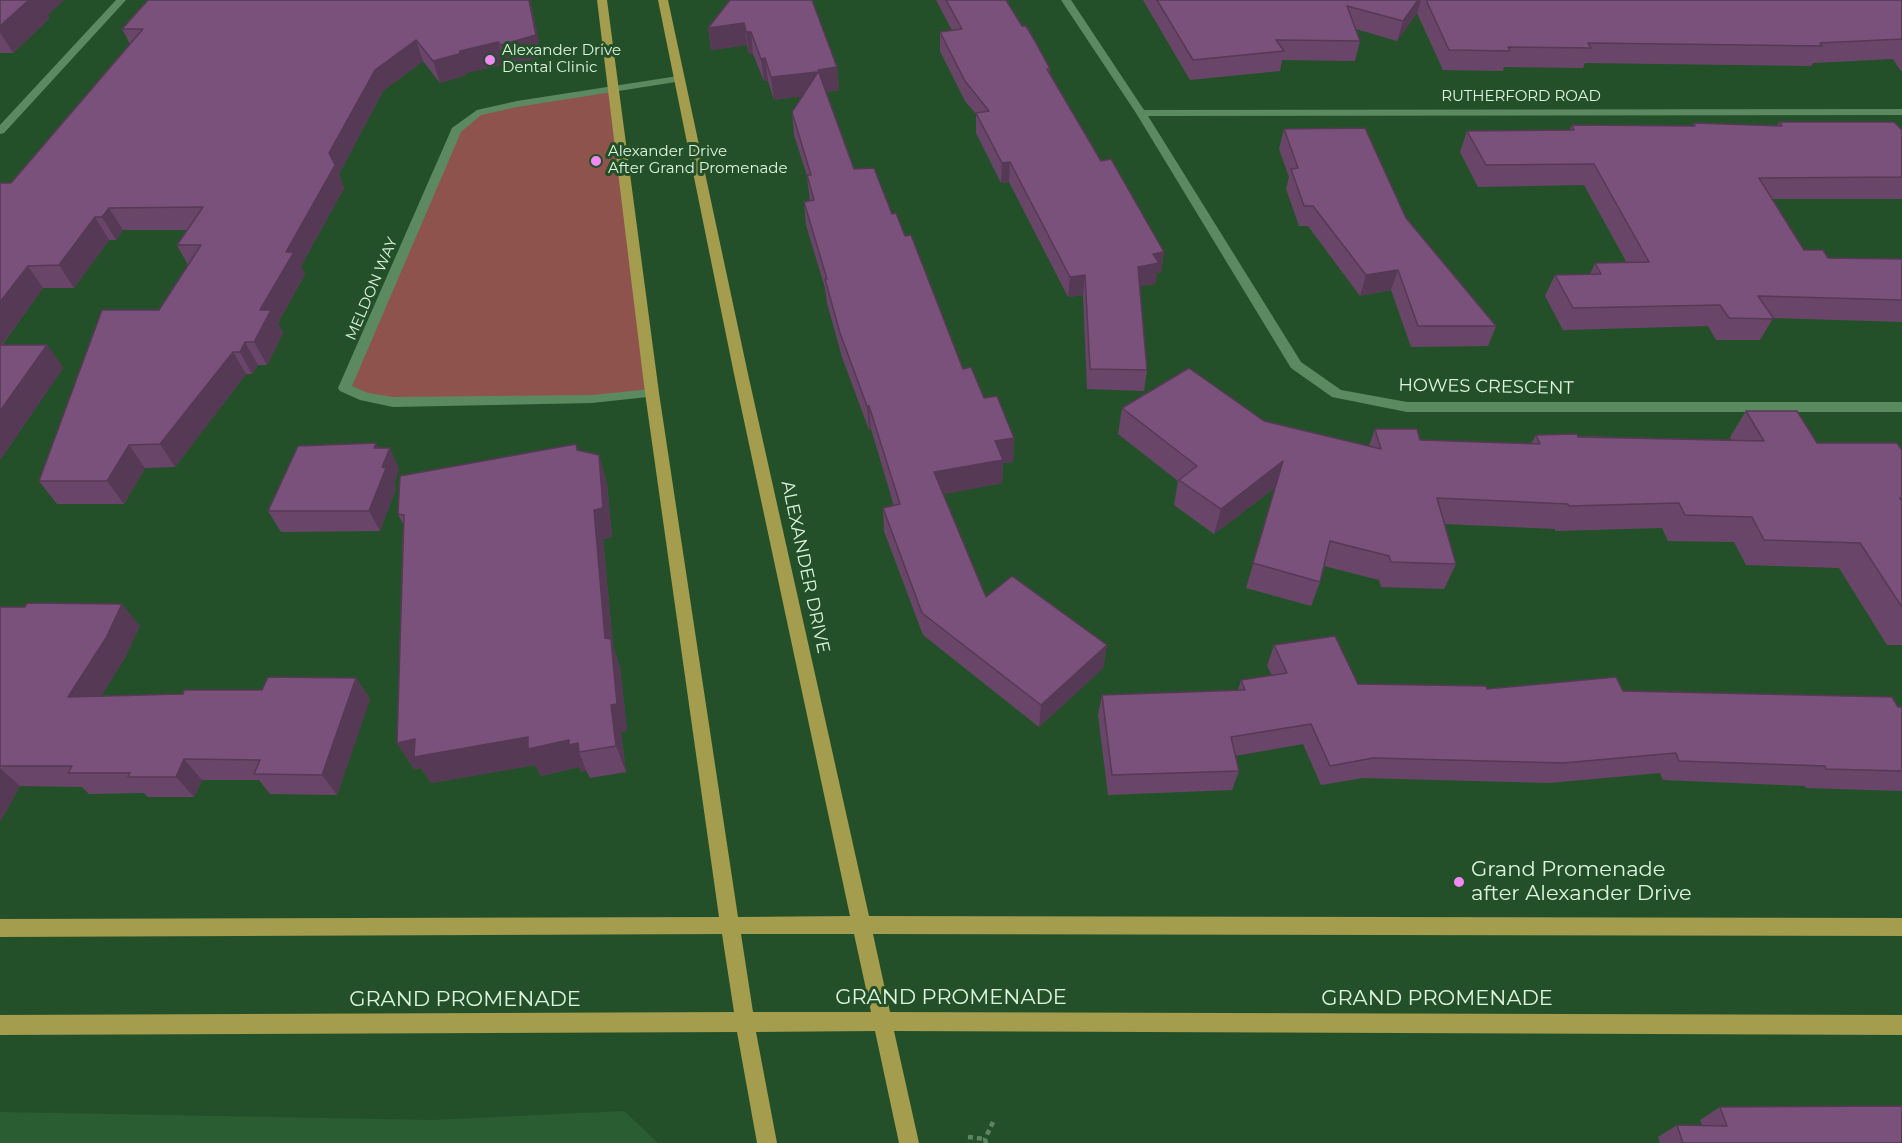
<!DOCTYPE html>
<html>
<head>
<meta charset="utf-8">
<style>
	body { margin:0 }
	canvas { display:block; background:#245029 }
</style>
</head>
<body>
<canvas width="1902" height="1143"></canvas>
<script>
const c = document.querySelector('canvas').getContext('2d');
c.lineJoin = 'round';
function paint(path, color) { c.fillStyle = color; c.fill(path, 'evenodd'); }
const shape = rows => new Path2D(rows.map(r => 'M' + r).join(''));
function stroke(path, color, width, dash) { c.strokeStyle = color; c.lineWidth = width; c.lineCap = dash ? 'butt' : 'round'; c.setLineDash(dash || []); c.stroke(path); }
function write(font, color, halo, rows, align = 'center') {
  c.font = font + ' Montserrat,sans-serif'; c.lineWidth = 6; c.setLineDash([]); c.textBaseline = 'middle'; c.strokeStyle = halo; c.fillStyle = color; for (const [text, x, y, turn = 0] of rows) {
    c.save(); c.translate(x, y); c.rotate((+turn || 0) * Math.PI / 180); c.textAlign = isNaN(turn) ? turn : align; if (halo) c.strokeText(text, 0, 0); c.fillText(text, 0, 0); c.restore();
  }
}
paint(shape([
	[624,1111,658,1143,0,1143,0,1112,432,1120]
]), '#2b5d32');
paint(shape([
	[613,90,652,393,393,402,345,388,456,130,477,113]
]), '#8f534d');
stroke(shape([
	[968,1137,985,1139],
	[986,1143,985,1139,993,1122]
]), '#5e8462', 4.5, [5, 4]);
paint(shape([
	[116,0,126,0,4,133,0,134,0,125,116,0],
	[1061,0,1071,0,1144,110,1902,109,1902,115,1148,116,1301,362,1341,390,1407,402,1902,402,1902,412,1407,412,1332,397,1291,368,1136,113,1061,0],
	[678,76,683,79,682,81,517,107,481,115,461,132,352,386,368,393,393,397,592,395,652,389,657,390,659,393,657,396,592,403,393,407,360,400,340,391,338,388,452,128,477,110,517,101,678,76]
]), '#5c8a60');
paint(shape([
	[597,0,607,0,659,393,738,917,850,916,734,374,658,0,668,0,748,374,869,916,1902,918,1902,936,873,934,890,1012,1902,1015,1902,1035,894,1031,919,1143,899,1143,875,1031,756,1032,777,1143,757,1143,737,1032,0,1035,0,1015,734,1012,722,934,0,937,0,919,719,917,645,393,597,0],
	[741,934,854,934,871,1012,753,1012,741,934]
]), '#a39d4d');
paint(shape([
	[0,0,48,15,49,19,13,53,0,53],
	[530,0,542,57,507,67,505,64,466,73,466,75,440,83,423,61,383,91,339,174,344,188,301,266,305,274,278,323,283,333,267,365,258,365,252,374,246,374,175,467,145,468,124,504,57,504,39,481,159,310,188,265,177,245,187,230,123,230,116,240,109,240,74,288,43,288,2,345,47,345,63,368,0,460,0,183,11,183,130,44,122,29],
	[730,0,837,67,839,90,826,92,854,169,892,214,905,236,963,369,1014,438,1013,462,1003,463,1002,483,943,494,986,597,1107,645,1103,668,1039,727,923,635,884,531,883,508,894,506,871,429,869,430,842,357,827,303,825,288,806,225,804,202,810,201,807,176,794,135,792,112,802,96,774,100,768,81,764,81,753,54,749,54,747,45,711,50,708,28],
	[936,0,1006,0,1022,26,1050,69,1050,74,1101,161,1164,252,1161,272,1157,273,1155,284,1140,286,1147,370,1144,391,1087,389,1083,295,1068,297,1009,182,1001,183,976,133,976,114,965,101,940,51,940,32,952,30],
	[1143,0,1902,0,1902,71,1900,70,1893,59,1813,63,1811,66,1585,63,1583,68,1504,67,1503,71,1443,70,1417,13,1397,41,1356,29,1360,41,1355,61,1282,60,1280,71,1190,80],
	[1779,122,1902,130,1902,199,1772,199,1804,250,1828,258,1902,259,1902,322,1773,318,1760,340,1716,340,1708,326,1563,330,1545,296,1555,275,1590,274,1595,263,1627,263,1584,185,1478,187,1460,152,1467,131,1570,130,1572,125,1693,126,1694,123,1777,126],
	[1284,129,1406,218,1496,326,1488,346,1411,347,1391,290,1360,296,1308,226,1299,226,1286,189,1289,177,1279,149],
	[1122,408,1264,421,1369,446,1375,429,1420,440,1531,444,1536,435,1731,440,1730,437,1746,411,1817,443,1902,450,1902,645,1887,645,1839,568,1746,565,1734,542,1668,541,1662,528,1555,531,1555,529,1445,524,1456,564,1444,589,1381,587,1379,580,1324,566,1320,582,1311,606,1246,588,1276,487,1214,534,1174,505,1178,481,1118,434],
	[576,444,578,450,599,455,607,484,612,537,603,539,613,646,620,667,627,731,621,732,626,772,590,778,586,770,581,772,579,767,541,776,535,765,431,783,421,768,414,769,397,743,403,524,398,514],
	[379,448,399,469,394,483,396,488,380,531,281,532,268,511],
	[0,607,140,626,124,659,101,696,183,694,262,690,356,678,370,699,337,795,270,794,259,780,202,780,194,797,148,797,144,793,89,794,82,787,20,786,1,820,0,820],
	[1274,645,1358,684,1487,689,1623,691,1902,707,1902,791,1806,788,1805,786,1663,780,1660,773,1549,783,1363,778,1321,785,1303,744,1235,756,1239,771,1232,790,1108,795,1098,715,1102,695,1238,690,1241,680,1272,675,1267,666],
	[1720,1107,1902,1143,1660,1143,1658,1137,1677,1125,1702,1125,1700,1120]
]), '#694669');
paint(shape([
	[29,0,64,0,48,15,49,19,13,53,0,32,0,26],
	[529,0,530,0,542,57,507,67,501,45],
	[1418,0,1421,0,1417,13,1397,41,1403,21],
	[744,23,747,45,711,50,708,28],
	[746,32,751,32,753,54,749,54],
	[416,40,423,61,383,91,339,174,344,188,301,266,305,274,278,323,283,333,267,365,254,342,260,310,329,153,375,70],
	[498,42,505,64,466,73,466,75,440,83,433,61,460,51],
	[765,58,768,81,764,81,761,59],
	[837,67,839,90,820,93,818,70],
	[818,72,820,94,774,100,771,77],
	[1010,162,1009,182,1001,183,1002,163],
	[109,208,123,230,116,240,102,217],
	[95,217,109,240,74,288,59,265],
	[1164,252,1161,272,1157,273,1155,284,1135,287,1138,267,1153,254],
	[28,266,43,288,0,347,0,302],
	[1398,270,1391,290,1360,296,1366,275],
	[1085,275,1083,295,1068,297,1070,277],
	[245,342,258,365,252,374,240,352],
	[47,345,63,368,0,460,0,411],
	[233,352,246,374,175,467,160,444],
	[867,406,869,406,871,429,869,430],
	[1014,438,1013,462,1003,463,1002,483,935,496,934,472,995,441],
	[376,443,385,461,390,448,399,469,394,483,396,488,380,531,369,511,382,467,374,448],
	[129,445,145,468,124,504,107,481],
	[599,455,607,484,612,537,603,539,613,646,620,667,627,731,621,732,626,772,616,746,611,705,594,510],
	[1283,461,1276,487,1214,534,1221,509],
	[122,604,140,626,124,659,88,718,68,697],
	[1107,645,1103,668,1039,727,1041,705],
	[356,678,370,699,337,795,322,775],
	[528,737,569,740,578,743,579,752,586,770,581,772,579,767,541,776,535,765,431,783,421,768,414,769,397,743,415,739],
	[184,759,202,780,194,797,176,777],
	[0,768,20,786,1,820,0,819]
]), '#553955');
const building = shape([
	[0,0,29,0,0,26,0,0],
	[148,0,529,0,536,35,501,45,498,42,460,51,459,54,433,61,416,40,375,70,329,153,335,165,286,252,294,252,260,310,271,310,254,342,245,342,240,352,233,352,160,444,129,445,107,481,39,481,102,310,159,310,201,245,177,245,203,207,109,208,102,217,95,217,59,265,28,266,0,302,0,183,11,183,143,29,122,29,148,0],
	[730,0,812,0,837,67,818,70,854,169,874,168,892,214,896,213,905,236,911,235,963,369,971,367,984,398,997,396,1014,438,995,441,1003,460,934,472,986,597,1012,576,1107,645,1041,705,922,613,883,508,900,504,869,406,867,406,840,333,825,279,827,279,804,202,814,200,807,175,811,175,792,112,818,72,771,77,765,58,761,59,751,32,746,32,744,23,708,28,730,0],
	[946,0,1006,0,1022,26,1026,26,1035,41,1050,69,1047,69,1101,161,1111,159,1164,252,1153,254,1159,263,1138,267,1147,370,1090,369,1085,275,1070,277,1010,162,1002,163,976,113,989,111,965,81,940,32,962,29,946,0],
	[1157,0,1418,0,1403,21,1347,6,1360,41,1276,40,1284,51,1193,60,1157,0],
	[1426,0,1902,0,1902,39,1820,43,1822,46,1588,43,1591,48,1508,47,1510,51,1449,50,1426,0],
	[1779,122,1894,122,1902,130,1902,177,1759,178,1804,250,1823,250,1828,258,1902,259,1902,300,1758,296,1774,319,1729,318,1720,305,1573,308,1555,275,1601,274,1595,263,1649,262,1594,164,1486,165,1467,131,1574,130,1572,125,1695,126,1694,123,1782,126,1779,122],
	[1365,128,1406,218,1496,326,1418,326,1398,270,1366,275,1313,206,1304,206,1291,169,1298,168,1284,129,1365,128],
	[0,345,47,345,0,411,0,345],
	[1189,368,1264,421,1381,449,1375,429,1417,429,1420,440,1540,444,1536,435,1577,434,1578,437,1764,441,1746,411,1797,411,1817,443,1897,443,1902,450,1902,498,1900,498,1902,501,1902,607,1860,543,1764,540,1752,517,1685,515,1679,503,1569,506,1568,504,1437,498,1456,564,1391,562,1389,556,1330,541,1320,582,1253,563,1283,461,1221,509,1179,480,1197,466,1122,408,1189,368],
	[376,443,374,448,390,448,382,467,386,468,369,511,268,511,298,446,376,443],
	[576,444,577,450,599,455,603,508,594,510,605,638,611,639,617,704,611,705,616,746,579,752,578,743,569,745,569,740,528,749,528,737,414,757,415,739,397,743,404,515,398,514,400,476,576,444],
	[27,603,122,604,106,638,68,697,183,694,184,690,262,690,268,677,356,678,322,775,254,774,260,760,184,759,176,777,128,777,130,773,68,773,72,766,0,766,0,607,25,607,27,603],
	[1335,636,1358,684,1486,686,1487,689,1616,677,1623,691,1892,697,1898,707,1902,707,1902,771,1826,769,1825,766,1679,761,1676,753,1563,763,1373,758,1330,766,1311,724,1231,737,1239,771,1112,775,1102,695,1245,690,1241,680,1287,673,1274,645,1335,636],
	[1902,1106,1902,1143,1683,1143,1677,1125,1727,1126,1720,1107,1902,1106]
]);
paint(building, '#7a517a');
stroke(building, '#553955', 1.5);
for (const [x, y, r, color] of [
	[490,60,6,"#f18af4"],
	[596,161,6,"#f18af4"],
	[1459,882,6,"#f18af4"]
]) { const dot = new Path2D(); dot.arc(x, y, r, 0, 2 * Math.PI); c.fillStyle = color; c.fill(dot); stroke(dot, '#245029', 2); }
write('15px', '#ddf5de', '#245029', [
	["Alexander Drive",502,51],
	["Dental Clinic",502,68],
	["Alexander Drive",608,152],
	["After Grand Promenade",608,169]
], 'left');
write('15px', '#ddf5de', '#245029', [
	["RUTHERFORD ROAD",1521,97],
	["MELDON WAY",372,289,-67]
]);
write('18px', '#ddf5de', '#245029', [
	["HOWES CRESCENT",1486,387,1],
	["ALEXANDER DRIVE",805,567,78]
]);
write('21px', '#ddf5de', '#245029', [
	["Grand Promenade",1471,870],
	["after Alexander Drive",1471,894]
], 'left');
write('21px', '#ddf5de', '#245029', [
	["GRAND PROMENADE",951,998],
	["GRAND PROMENADE",1437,999],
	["GRAND PROMENADE",465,1000]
]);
</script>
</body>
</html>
